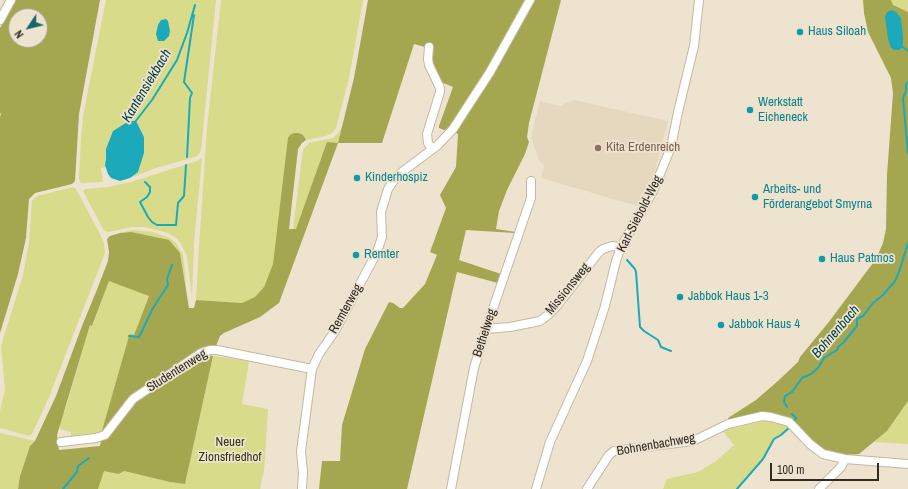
<!DOCTYPE html>
<html>
<head>
<meta charset="utf-8">
<style>
	body { margin:0 }
	#map { position:relative; width:908px; height:489px; overflow:hidden; background:#ede3cf; font-family:"Archivo Narrow",sans-serif }
	canvas { display:block }
	.north { position:absolute; left:8px; top:8px; width:40px; height:40px; box-sizing:border-box; background:#ede3cf; border:1px solid #a19a8b; border-radius:50%; rotate:235deg; font-size:11px; font-weight:700; line-height:16px; text-align:center; color:#302c25 }
	.north::after { content:''; display:block; margin:auto; width:14px; height:18px; background:#18646f; clip-path:polygon(50% 0,100% 100%,50% 72%,0 100%) }
	.scale { position:absolute; left:770px; top:463px; width:109px; height:18px; box-sizing:border-box; border:2px solid #302c25; border-top:0; padding-left:5px; font-size:12px; line-height:14px; white-space:nowrap; color:#302c25; -webkit-text-stroke:3px #ede3cf; paint-order:stroke }
</style>
</head>
<body>
<div id="map">
<canvas width="908" height="489"></canvas>
<div class="north">N</div>
<div class="scale">100 m</div>
</div>
<script>
const c = document.querySelector('canvas').getContext('2d');
c.lineJoin = 'round';
function paint(path, color) { c.fillStyle = color; c.fill(path, 'evenodd'); }
const shape = rows => new Path2D(rows.map(r => 'M' + r).join(''));
function stroke(path, color, width, dash) { c.strokeStyle = color; c.lineWidth = width; c.lineCap = dash ? 'butt' : 'round'; c.setLineDash(dash || []); c.stroke(path); }
function write(font, color, halo, rows, align = 'center') {
  c.font = font + ' "Archivo Narrow",sans-serif'; c.lineWidth = 3.5; c.setLineDash([]); c.textBaseline = 'middle'; c.strokeStyle = halo; c.fillStyle = color; for (const [text, x, y, turn = 0] of rows) {
    c.save(); c.translate(x, y); c.rotate((+turn || 0) * Math.PI / 180); c.textAlign = isNaN(turn) ? turn : align; if (halo) c.strokeText(text, 0, 0); c.fillText(text, 0, 0); c.restore();
  }
}
paint(shape([
	[574,100,668,121,653,178,637,206,541,178,544,166,539,160,531,137,540,101,560,106]
]), '#e6d8be');
paint(shape([
	[106,0,216,0,201,150,199,154,195,157,156,168,130,178,138,172,144,153,144,137,136,121,106,149,106,159,105,165,106,167,101,168,103,182,81,183,79,179,81,139,83,116],
	[221,0,363,0,349,78,336,128,332,133,326,136,306,140,303,135,299,133,273,264,264,287,255,297,242,303,196,300,199,247,207,128],
	[891,0,908,0,908,12,893,5],
	[342,127,338,143,296,229,293,229,303,150,309,143,333,138,339,132],
	[202,158,194,243,192,297,187,256,181,244,176,238,168,233,145,227,131,227,109,232,104,231,83,191,86,189,108,187,131,182,197,161],
	[73,187,76,189,99,232,104,243,105,253,49,397,32,434,29,436,0,428,0,411,5,390,1,346,23,275,29,242,32,201,37,196],
	[132,230,153,232,170,238,176,243,183,255,187,294,180,253,143,235,131,232,120,233],
	[109,280,149,296,134,335,130,334,129,336,101,434,70,438,71,432,60,429,60,410,65,411,90,325,93,325],
	[213,356,249,361,242,404,268,409,264,471,260,489,98,489,103,470,119,474,124,471,170,482,185,484],
	[908,401,908,444,874,442,887,431],
	[765,418,790,426,781,435,774,439,763,459,737,489,663,489,667,479,698,472,715,462,734,445,722,430],
	[0,433,35,441,30,446,20,476,18,489,0,489]
]), '#d8db89');
paint(shape([
	[16,0,100,0,79,114,75,181,72,184,35,193,29,199,26,238,18,274,0,333,0,117,1,114,0,113,0,28],
	[16,16,40,16,40,40,16,40],
	[368,0,561,0,529,123,527,137,529,142,525,154,507,190,499,211,496,229,516,232,515,233,466,230,459,260,501,274,498,283,457,272,407,489,319,489,322,461,340,461,342,425,365,349,389,302,393,303,400,308,403,308,425,284,437,255,430,252,446,208,440,195,456,167,458,134,448,129,444,130,439,128,439,126,453,87,441,82,434,68,431,57,432,49,414,44,382,143,338,143,279,303,260,317,224,333,220,336,216,346,211,345,202,348,131,396,125,401,105,432,101,434,129,336,130,334,134,335,149,296,109,281,92,326,90,325,57,435,59,450,100,446,101,441,106,438,136,401,205,355,213,356,185,484,170,482,124,471,119,474,104,471,98,489,18,489,20,476,30,446,35,441,56,396,82,326,96,292,108,261,109,252,107,239,110,236,120,233,131,232,169,240,180,253,189,308,194,308,196,300,242,303,255,297,264,287,273,264,288,138,290,135,294,133,299,133,303,135,306,140,302,143,298,149,289,229,296,229,327,142,338,143,354,78],
	[863,0,891,0,893,5,908,12,908,401,887,431,859,454,847,455,824,451,816,446,794,422,753,415,729,420,728,418,756,400,779,380,798,362,800,357,828,323,876,259,883,243,886,229,887,175,893,93,891,78,868,32,864,13]
]), '#a4a750');
paint(shape([
	[892,10,896,12,901,18,903,36,903,47,899,50,894,50,891,48,888,39,885,17,887,12],
	[166,19,168,21,170,31,169,36,164,41,158,41,156,34,158,25,161,20],
	[129,121,136,121,144,137,144,153,138,172,130,178,120,181,111,178,108,174,105,165,106,159,106,149,113,131]
]), '#1ca9b9');
stroke(shape([
	[903,47,908,51],
	[908,82,906,85,906,91,903,98,908,153],
	[135,122,152,100,177,60,187,33,195,5],
	[187,157,190,98,192,93,184,82,194,15],
	[145,182,150,187,150,192,147,197,140,202,148,217,152,222,157,225,176,225,178,203,184,196,186,165],
	[627,260,635,269,636,272,640,327,644,331,658,340,661,347,671,351],
	[129,336,139,337,153,308,168,285,167,279,172,265],
	[787,407,784,402,785,396,792,392,802,378,811,374,818,368,824,358,837,350,838,347,843,343,857,326,857,319,863,316,873,303,883,295,895,281,899,272,908,243],
	[792,414,796,418,794,422],
	[63,489,77,472,78,466,89,458],
	[737,489,763,459,774,439,781,435,790,427]
]), '#1ca9b9', 2);
const minor = shape([
	[0,20,11,0],
	[429,47,428,59,429,65,440,88,440,92,427,134,428,143,432,149],
	[486,329,510,327,540,321,548,315,556,307,599,252,603,249,612,246,621,247],
	[61,442,96,438,105,435,133,399,201,353,210,350,217,350,312,369],
	[302,489,303,472,301,451,312,369,319,354,335,331,377,252,382,237,381,212,388,189,394,180,402,172,438,145,453,129,490,72,530,0],
	[451,489,474,368,486,329,531,198,531,181],
	[536,489,550,442,587,361,605,306,616,261,621,247,653,191,671,147,678,112,694,46,699,0],
	[587,489,609,455,614,451,693,441,728,424,762,416,771,417,789,422,810,444,823,454,845,459,908,464],
	[819,489,841,467,845,459]
]);
stroke(minor, '#c2b8a5', 10);
stroke(minor, '#fff', 8);
for (const [x, y, r, color] of [
	[800,32,4,"#0f9aa8"],
	[750,110,4,"#0f9aa8"],
	[598,148,4,"#8d6e63"],
	[357,178,4,"#0f9aa8"],
	[755,197,4,"#0f9aa8"],
	[356,255,4,"#0f9aa8"],
	[822,259,4,"#0f9aa8"],
	[680,297,4,"#0f9aa8"],
	[721,325,4,"#0f9aa8"]
]) { const dot = new Path2D(); dot.arc(x, y, r, 0, 2 * Math.PI); c.fillStyle = color; c.fill(dot); stroke(dot, '#ede3cf', 1.5); }
write('13px', '#0d838f', '#ede3cf', [
	["Haus Siloah",808,32],
	["Werkstatt",758,103],
	["Eicheneck",758,118],
	["Kinderhospiz",365,178],
	["Arbeits- und",763,190],
	["Förderangebot Smyrna",763,205],
	["Remter",364,255],
	["Haus Patmos",830,259],
	["Jabbok Haus 1-3",688,297],
	["Jabbok Haus 4",729,325]
], 'left');
write('13px', '#785e54', '#ede3cf', [
	["Kita Erdenreich",606,148]
], 'left');
write('13px', '#302c25', '#ede3cf', [
	["Karl-Siebold-Weg",640,214,-63],
	["Missionsweg",568,289,-51],
	["Remterweg",346,309,-61],
	["Bethelweg",485,333,-72],
	["Studentenweg",177,371,-32],
	["Bohnenbachweg",656,445,-10]
]);
write('13px', '#363711', '#ede3cf', [
	["Neuer",230,443],
	["Zionsfriedhof",230,458]
]);
write('italic 14px', '#003d43', '#ede3cf', [
	["Kantensiekbach",147,86,-59],
	["Bohnenbach",836,332,-49]
]);
</script>
</body>
</html>
